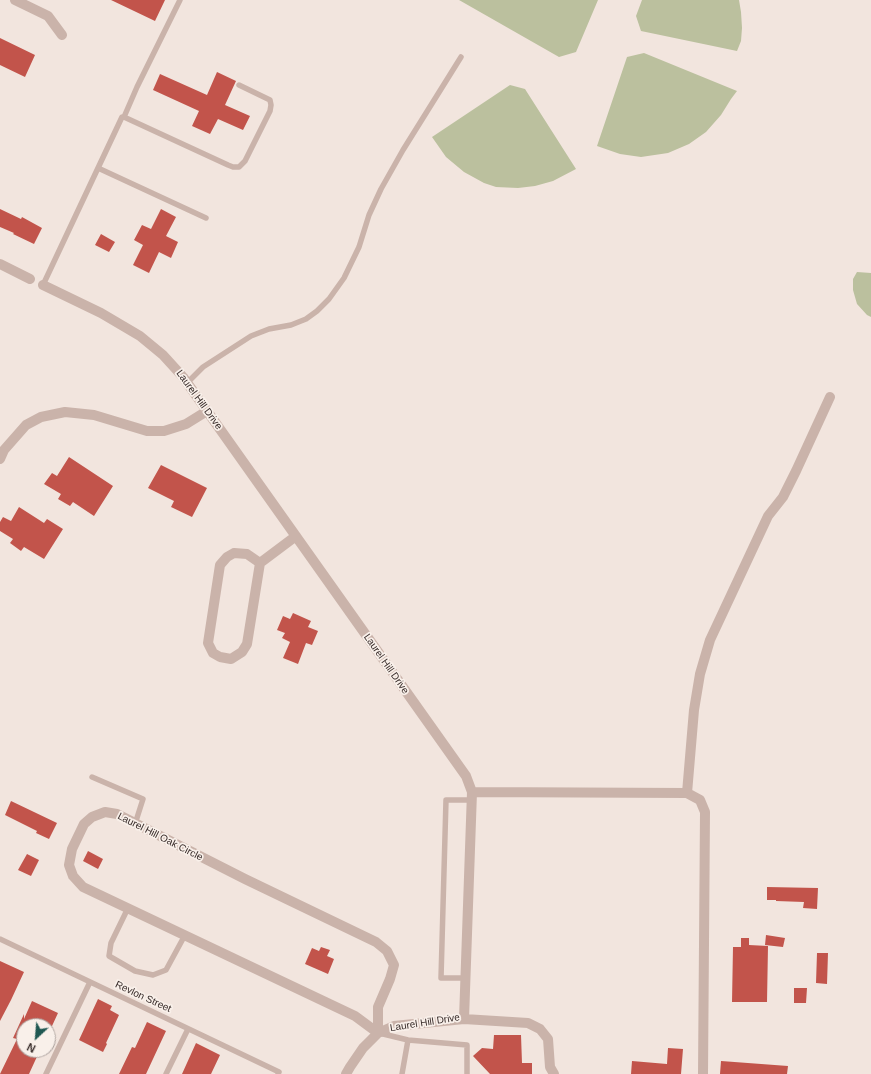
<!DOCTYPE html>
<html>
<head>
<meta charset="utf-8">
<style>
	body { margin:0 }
	#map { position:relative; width:871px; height:1074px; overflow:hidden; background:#f2e5de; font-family:Helvetica,sans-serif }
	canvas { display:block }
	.north { position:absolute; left:16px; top:1018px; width:40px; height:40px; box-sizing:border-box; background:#f9f0ea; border:1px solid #aba19d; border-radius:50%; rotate:206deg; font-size:11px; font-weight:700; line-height:16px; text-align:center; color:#372b29 }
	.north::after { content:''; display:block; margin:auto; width:14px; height:18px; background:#205852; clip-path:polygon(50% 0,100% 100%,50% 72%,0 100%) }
</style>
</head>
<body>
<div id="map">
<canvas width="871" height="1074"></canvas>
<div class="north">N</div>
</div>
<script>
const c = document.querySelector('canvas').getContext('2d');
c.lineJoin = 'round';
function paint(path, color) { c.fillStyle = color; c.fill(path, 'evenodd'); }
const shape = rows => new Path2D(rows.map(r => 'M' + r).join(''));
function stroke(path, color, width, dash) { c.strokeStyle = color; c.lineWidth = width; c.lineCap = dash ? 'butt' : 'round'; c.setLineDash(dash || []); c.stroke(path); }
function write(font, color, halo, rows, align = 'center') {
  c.font = font + ' Helvetica,sans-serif'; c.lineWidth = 3.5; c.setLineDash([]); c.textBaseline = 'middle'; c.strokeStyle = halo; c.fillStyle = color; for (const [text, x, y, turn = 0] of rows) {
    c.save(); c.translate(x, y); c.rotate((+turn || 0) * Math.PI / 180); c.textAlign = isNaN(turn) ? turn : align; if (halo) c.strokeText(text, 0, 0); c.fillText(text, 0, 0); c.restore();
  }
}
paint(shape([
	[459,0,598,0,576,52,559,57],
	[642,0,739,0,741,12,742,28,741,41,737,51,641,31,636,16],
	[644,53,737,91,731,99,721,115,706,132,689,144,668,153,641,157,620,154,597,146,627,57],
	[510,85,525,89,576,169,553,181,535,186,518,188,496,187,484,183,464,172,446,157,432,137],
	[857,272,871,273,871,317,867,315,857,304,853,290,853,279]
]), '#bbc09e');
paint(shape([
	[111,0,165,0,155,21],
	[0,38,35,55,25,77,0,65],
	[217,72,236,81,225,105,250,116,243,130,218,119,210,134,192,126,199,111,153,90,160,74,207,95],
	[0,209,21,219,22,217,42,228,34,244,13,234,14,233,0,227],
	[161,209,176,217,166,236,178,242,171,258,159,252,149,273,133,265,143,245,134,240,142,225,151,229],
	[101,234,115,242,109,252,95,245],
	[69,457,113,486,94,516,73,502,70,506,58,499,61,494,44,484,52,473,57,476],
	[161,465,207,488,192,517,171,507,174,501,148,488],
	[19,507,44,523,47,519,63,529,44,559,24,547,21,551,10,543,13,539,0,531,0,522,3,517,11,521],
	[293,613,311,621,308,627,318,631,312,645,306,643,298,664,283,658,290,642,282,638,285,633,277,630,283,616,290,619],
	[11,801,57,823,49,839,36,833,37,831,5,815],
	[88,851,103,859,98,869,83,861],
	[27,854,39,860,31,876,18,870],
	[767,887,818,888,817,909,803,908,804,902,776,901,776,900,767,900],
	[766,935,785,938,783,947,765,945],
	[741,938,749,938,749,945,768,946,767,1002,732,1002,733,947,741,947],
	[321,947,330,950,327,956,334,959,328,974,305,964,312,948,319,951],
	[817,953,828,953,827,984,816,983],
	[0,961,24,972,11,1000,0,1021],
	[794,988,807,988,806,1003,794,1003],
	[98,999,112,1006,110,1010,119,1015,106,1043,107,1044,103,1052,79,1040],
	[32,1001,58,1013,52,1026,24,1026,24,1050,40,1050,29,1074,0,1074,17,1039,13,1038,24,1014,24,1019],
	[147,1022,166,1031,146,1074,119,1074,132,1047,135,1048],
	[494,1035,521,1035,522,1063,532,1063,532,1074,490,1074,473,1056,482,1048,493,1049],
	[196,1043,220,1055,211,1074,182,1074],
	[668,1048,683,1049,681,1074,631,1074,632,1061,667,1064],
	[721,1061,788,1066,787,1074,720,1074]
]), '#c2544b');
stroke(shape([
	[124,117,137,87,180,0],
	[98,168,122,117,124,117,228,165,233,167,239,167,245,161,270,111,271,105,270,100,239,85],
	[43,285,98,168,206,218],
	[187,383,203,367,251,336,269,329,291,325,306,319,317,311,329,299,344,278,359,247,369,215,381,189,403,150,461,57],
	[92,777,143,799,135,824],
	[128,908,111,943,109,956,135,971,153,975,166,970,185,935],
	[0,939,279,1072,278,1074],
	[465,978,441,978,446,800,472,800],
	[379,1033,408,1040,467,1045,467,1074],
	[46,1074,90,982],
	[166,1074,188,1029],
	[402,1074,408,1040]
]), '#cab3aa', 5.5);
stroke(shape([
	[15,0,48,16,62,35],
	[0,264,30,279],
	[43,285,101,313,140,336,163,355,183,377,466,776,472,792,464,1019],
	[0,459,4,450,26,425,41,417,65,412,94,415,147,431,164,431,186,424,207,411],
	[234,553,247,554,260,563,247,644,242,652,231,659,220,657,213,653,208,643,220,565,227,557,234,553],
	[260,563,296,536],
	[472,792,687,793,700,800,705,812,703,1074],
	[687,793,694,710,700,674,710,640,768,516,783,497,796,471,830,397],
	[105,812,117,814,245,879,376,942,387,951,394,965,390,979,378,1007,378,1033,355,1016,83,887,73,876,69,865,72,849,84,824,92,817,105,812],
	[346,1074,350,1067,363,1048,378,1033,394,1026,464,1019,528,1023,540,1029,548,1039,550,1067,554,1074]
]), '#cab3aa', 10);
write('10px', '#372b29', '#f9f0ea', [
	["Laurel Hill Drive",199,400,54],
	["Laurel Hill Drive",386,664,55],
	["Laurel Hill Oak Circle",160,837,27],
	["Revlon Street",143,997,25],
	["Laurel Hill Drive",425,1023,-9]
]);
</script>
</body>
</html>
